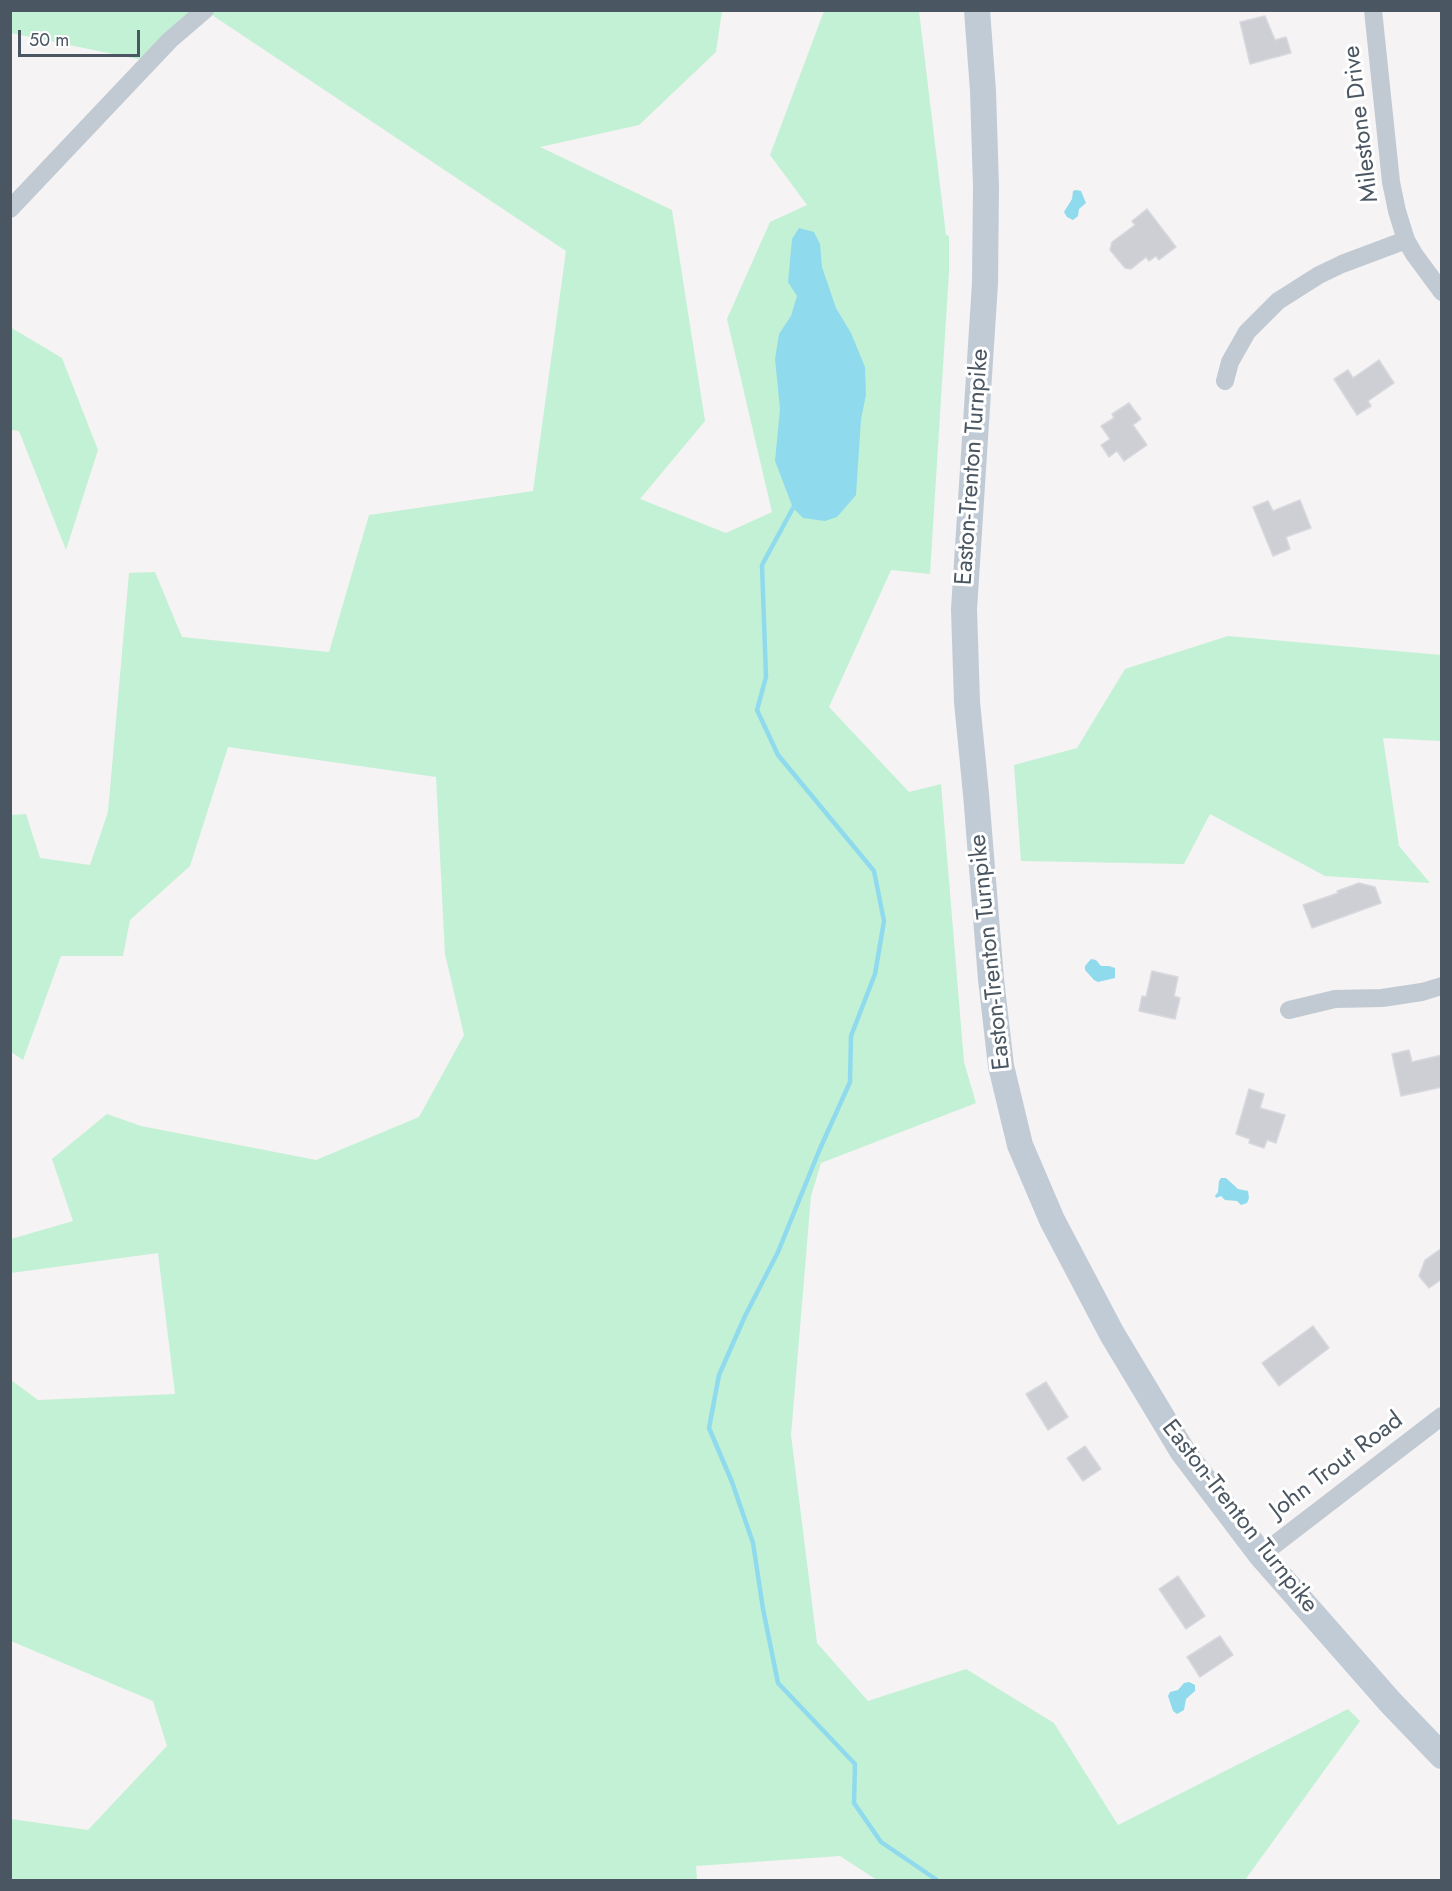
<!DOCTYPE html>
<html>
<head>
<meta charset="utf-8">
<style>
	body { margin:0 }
	#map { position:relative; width:1452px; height:1891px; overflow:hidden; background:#f5f3f3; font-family:Jost,sans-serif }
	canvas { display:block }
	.frame { position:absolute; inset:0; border:12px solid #4a5661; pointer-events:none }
	.scale { position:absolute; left:18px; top:30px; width:122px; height:27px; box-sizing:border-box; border:3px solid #4a5661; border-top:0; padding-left:8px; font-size:18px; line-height:21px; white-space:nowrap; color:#4a5661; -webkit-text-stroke:4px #fff; paint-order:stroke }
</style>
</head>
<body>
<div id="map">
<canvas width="1452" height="1891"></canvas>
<div class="frame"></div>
<div class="scale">50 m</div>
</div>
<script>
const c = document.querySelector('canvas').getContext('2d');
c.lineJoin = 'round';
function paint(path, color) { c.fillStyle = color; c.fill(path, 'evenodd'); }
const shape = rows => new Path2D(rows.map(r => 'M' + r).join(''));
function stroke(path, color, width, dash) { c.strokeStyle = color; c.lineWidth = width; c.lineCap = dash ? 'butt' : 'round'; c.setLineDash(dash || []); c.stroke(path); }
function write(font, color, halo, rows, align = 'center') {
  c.font = font + ' Jost,sans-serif'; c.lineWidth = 6; c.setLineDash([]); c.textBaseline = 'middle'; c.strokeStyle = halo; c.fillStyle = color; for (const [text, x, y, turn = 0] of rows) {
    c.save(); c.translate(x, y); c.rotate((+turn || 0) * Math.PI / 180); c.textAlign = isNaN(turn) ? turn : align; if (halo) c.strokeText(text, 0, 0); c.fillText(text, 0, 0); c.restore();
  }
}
paint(shape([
	[11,11,199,11,152,62,11,33],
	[206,11,722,11,716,52,639,125,540,147,672,210,705,421,640,499,726,533,772,512,727,319,770,222,807,205,770,155,824,11,919,11,946,235,949,236,949,272,930,574,891,570,829,707,909,792,941,784,964,1062,976,1103,821,1163,811,1196,791,1435,817,1643,868,1701,966,1669,1054,1723,1118,1825,1348,1709,1360,1721,1245,1880,877,1880,840,1856,696,1866,697,1880,11,1880,11,1819,88,1830,167,1746,153,1701,11,1641,11,1380,38,1400,175,1394,158,1253,11,1273,11,1239,73,1221,52,1159,107,1114,141,1126,316,1160,419,1117,464,1035,445,954,436,777,228,747,190,866,130,920,123,956,61,956,23,1060,11,1052,10,815,26,814,40,858,90,865,108,812,129,573,155,572,182,637,329,652,369,515,533,491,566,251],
	[10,327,62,358,98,450,66,550,19,431,11,430],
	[1228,636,1441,655,1441,741,1383,738,1399,846,1430,883,1325,876,1210,814,1184,864,1021,861,1014,765,1077,748,1125,669]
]), '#c3f1d5');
paint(shape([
	[1076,190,1081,191,1086,203,1079,209,1078,216,1073,220,1067,217,1064,212,1072,199,1073,191],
	[799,228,814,232,820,244,822,267,836,308,851,333,865,367,866,395,861,419,856,495,837,517,825,521,803,518,793,508,775,461,780,409,775,359,779,334,791,316,797,296,788,282,792,239],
	[1091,959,1096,960,1101,966,1109,966,1115,968,1115,978,1098,982,1094,980,1085,970,1085,966],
	[1221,1178,1226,1178,1238,1189,1248,1191,1249,1198,1247,1203,1241,1205,1237,1201,1225,1200,1221,1196,1216,1198,1215,1196,1218,1192,1219,1181],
	[1189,1682,1195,1685,1195,1691,1186,1699,1184,1710,1177,1714,1173,1711,1168,1696,1170,1692,1178,1690,1184,1683]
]), '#90daee');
stroke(shape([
	[793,508,762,565,766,677,757,710,778,755,874,871,884,921,875,974,851,1036,850,1082,819,1151,778,1252,745,1316,719,1375,709,1428,732,1482,753,1543,763,1609,778,1683,855,1764,854,1803,881,1842,937,1880]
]), '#90daee', 4.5);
const building = shape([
	[1265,16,1275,40,1286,37,1291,53,1250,64,1240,22,1265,16],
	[1147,209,1176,247,1159,260,1156,256,1149,261,1146,257,1131,269,1125,268,1110,250,1112,242,1135,225,1132,221,1147,209],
	[1379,360,1394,383,1368,401,1371,406,1357,415,1334,379,1348,370,1353,378,1379,360],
	[1129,403,1141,419,1133,425,1147,445,1124,461,1117,451,1109,457,1101,445,1110,439,1101,426,1114,418,1112,414,1129,403],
	[1300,500,1311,528,1286,537,1290,549,1273,556,1253,507,1268,501,1273,511,1300,500],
	[1359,883,1375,887,1381,903,1312,928,1303,905,1338,893,1337,891,1359,883],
	[1152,971,1178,977,1174,996,1180,998,1175,1019,1139,1011,1142,996,1146,997,1152,971],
	[1409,1050,1412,1062,1442,1055,1442,1087,1401,1096,1392,1054,1409,1050],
	[1249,1089,1264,1094,1260,1108,1285,1115,1276,1143,1267,1140,1264,1148,1249,1143,1250,1139,1236,1134,1249,1089],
	[1442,1248,1442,1279,1429,1288,1419,1276,1425,1260,1442,1248],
	[1313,1326,1329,1348,1279,1386,1262,1363,1313,1326],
	[1046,1382,1068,1417,1048,1430,1026,1394,1046,1382],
	[1085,1446,1101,1469,1083,1481,1067,1458,1085,1446],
	[1178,1576,1205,1616,1186,1629,1159,1589,1178,1576],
	[1220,1636,1233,1655,1200,1677,1187,1657,1220,1636]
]);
paint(building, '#cdcfd5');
stroke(building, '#d7d9de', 1.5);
stroke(shape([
	[1373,10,1391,182,1397,211,1406,240,1414,254,1442,292],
	[10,209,170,40,205,10],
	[1225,381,1230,362,1247,332,1278,301,1319,275,1342,264,1406,240],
	[1289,1010,1335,999,1382,998,1422,992,1442,986],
	[1261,1555,1442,1416]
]), '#c1cad2', 18);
stroke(shape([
	[977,10,983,91,986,187,985,283,964,609,967,702,976,794,991,979,1001,1066,1020,1145,1052,1220,1112,1334,1183,1452,1261,1555,1391,1703,1442,1756]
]), '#c1cbd6', 26);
write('24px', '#4a5661', '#fff', [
	["Milestone Drive",1362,124,-97],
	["Easton-Trenton Turnpike",973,467,-86],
	["Easton-Trenton Turnpike",991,952,-96],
	["John Trout Road",1337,1466,-37],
	["Easton-Trenton Turnpike",1239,1517,52]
]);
</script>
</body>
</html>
